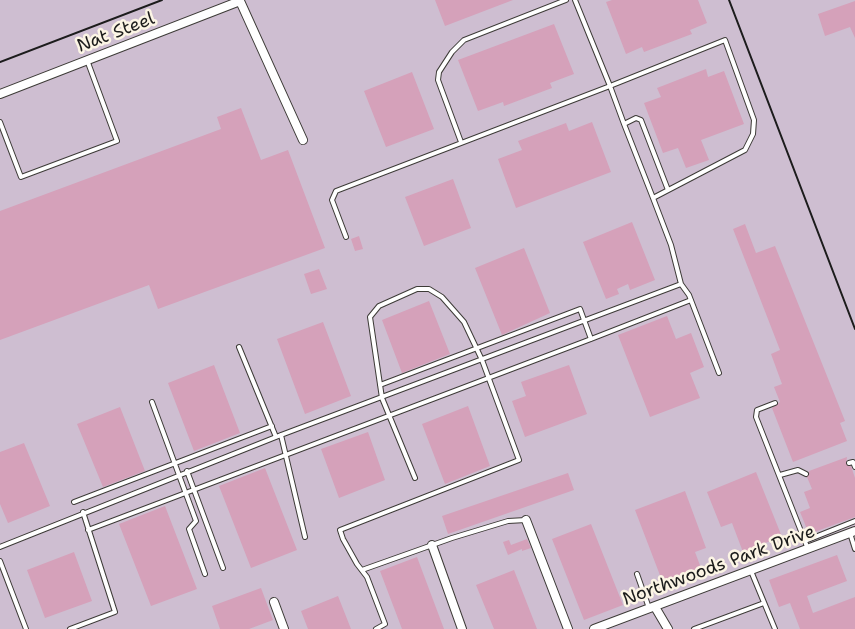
<!DOCTYPE html>
<html>
<head>
<meta charset="utf-8">
<style>
	body { margin:0 }
	canvas { display:block; background:#f7e9d1 }
</style>
</head>
<body>
<canvas width="855" height="629"></canvas>
<script>
const c = document.querySelector('canvas').getContext('2d');
c.lineJoin = 'round';
function paint(path, color) { c.fillStyle = color; c.fill(path, 'evenodd'); }
const shape = rows => new Path2D(rows.map(r => 'M' + r).join(''));
function stroke(path, color, width, dash) { c.strokeStyle = color; c.lineWidth = width; c.lineCap = dash ? 'butt' : 'round'; c.setLineDash(dash || []); c.stroke(path); }
function write(font, color, halo, rows, align = 'center') {
  c.font = font + ' "Shantell Sans",sans-serif'; c.lineWidth = 5; c.setLineDash([]); c.textBaseline = 'middle'; c.strokeStyle = halo; c.fillStyle = color; for (const [text, x, y, turn = 0] of rows) {
    c.save(); c.translate(x, y); c.rotate((+turn || 0) * Math.PI / 180); c.textAlign = isNaN(turn) ? turn : align; if (halo) c.strokeText(text, 0, 0); c.fillText(text, 0, 0); c.restore();
  }
}
paint(shape([
	[0,0,855,0,855,629,0,629]
]), '#cebed1');
paint(shape([
	[435,0,513,0,445,26],
	[612,0,698,0,707,23,690,30,692,34,644,52,642,47,626,54,606,2],
	[855,1,855,38,850,27,825,36,818,14],
	[554,24,574,74,550,83,552,88,504,106,503,102,478,111,458,60],
	[706,69,708,77,724,71,744,124,701,140,709,160,686,168,678,148,663,153,644,103,661,97,657,88],
	[412,72,434,129,386,147,364,91],
	[241,108,261,160,288,150,325,248,158,309,149,285,0,340,0,211,221,129,217,117],
	[592,122,611,172,516,208,498,159,522,150,518,141,566,123,569,131],
	[453,179,471,228,424,246,405,197],
	[632,222,655,280,630,290,628,284,617,289,619,294,606,299,583,242],
	[745,224,756,253,775,246,845,421,840,423,847,441,793,462,772,408,780,402,774,387,782,384,771,354,780,350,733,229],
	[359,236,363,249,355,251,351,239],
	[524,248,550,313,502,335,475,268],
	[319,269,327,289,311,294,304,274],
	[429,301,450,354,402,373,382,320],
	[667,316,676,339,691,333,704,367,690,373,700,398,650,417,618,335],
	[323,322,351,396,305,414,277,339],
	[214,365,240,433,194,451,168,383],
	[569,365,587,414,525,437,512,401,526,396,521,382],
	[468,406,490,466,445,484,422,424],
	[120,407,145,471,103,487,77,424],
	[368,432,385,480,339,498,321,449],
	[24,443,50,506,8,523,0,504,0,452],
	[847,457,846,464,851,466,855,478,855,517,809,534,800,512,810,508,804,492,812,489,807,477,809,471],
	[265,468,297,550,251,568,219,486],
	[756,472,782,537,762,544,766,552,746,560,732,523,721,527,707,492],
	[568,473,574,490,448,534,442,516],
	[685,491,706,548,695,552,704,576,666,591,635,510],
	[165,506,197,589,151,606,119,524],
	[591,524,623,605,584,620,552,539],
	[527,539,531,548,522,551,522,549,508,555,503,542,509,540,511,545],
	[74,552,92,601,45,618,27,570],
	[837,555,847,581,807,596,813,613,855,597,855,629,800,629,790,603,779,607,769,580],
	[417,557,444,629,402,629,380,571],
	[514,570,537,629,494,629,476,585],
	[261,588,273,620,249,629,220,629,212,606],
	[338,596,351,629,308,629,301,611]
]), '#d5a1ba');
const lane = shape([
	[0,122,21,177,117,141,87,60],
	[624,124,636,118,641,120,668,190],
	[461,142,438,80,439,72,452,52,464,40,566,0],
	[346,237,332,200,336,191,610,86,575,0],
	[681,284,689,295,719,373],
	[239,347,276,437],
	[380,385,580,309,591,339,691,300],
	[152,402,196,521,189,529,205,574],
	[775,403,757,410,756,417,808,549],
	[281,435,305,537],
	[849,463,853,462,855,467],
	[187,471,223,568],
	[780,475,798,470,806,474],
	[74,502,272,426],
	[88,530,591,339],
	[850,533,855,549],
	[805,541,855,521],
	[0,547,281,435,681,284,671,245,653,198,624,124,610,86,725,40,754,120,753,134,745,150,653,198],
	[0,561,26,629],
	[362,570,452,538,508,521,526,520],
	[751,571,775,629],
	[637,574,649,608],
	[70,629,115,612,83,512],
	[376,629,385,624,367,577,357,564,343,539,340,530,519,460,482,360,464,322,442,297,429,289,417,289,379,306,370,317,382,398,415,478],
	[694,629,764,603]
]);
const street = shape([
	[0,94,240,1,303,140],
	[526,520,568,629],
	[432,545,462,629],
	[274,602,284,629],
	[655,607,668,629],
	[594,629,855,531]
]);
stroke(lane, '#3d3b37', 6);
stroke(street, '#3d3b37', 10);
stroke(lane, '#fff', 4);
stroke(street, '#fff', 8);
stroke(shape([
	[729,0,855,329],
	[0,62,162,0]
]), '#1c1c1c', 2);
write('18px', '#1c1c1c', '#fcf5e5', [
	["Nat Steel",116,33,-21],
	["Northwoods Park Drive",719,566,-20]
]);
</script>
</body>
</html>
